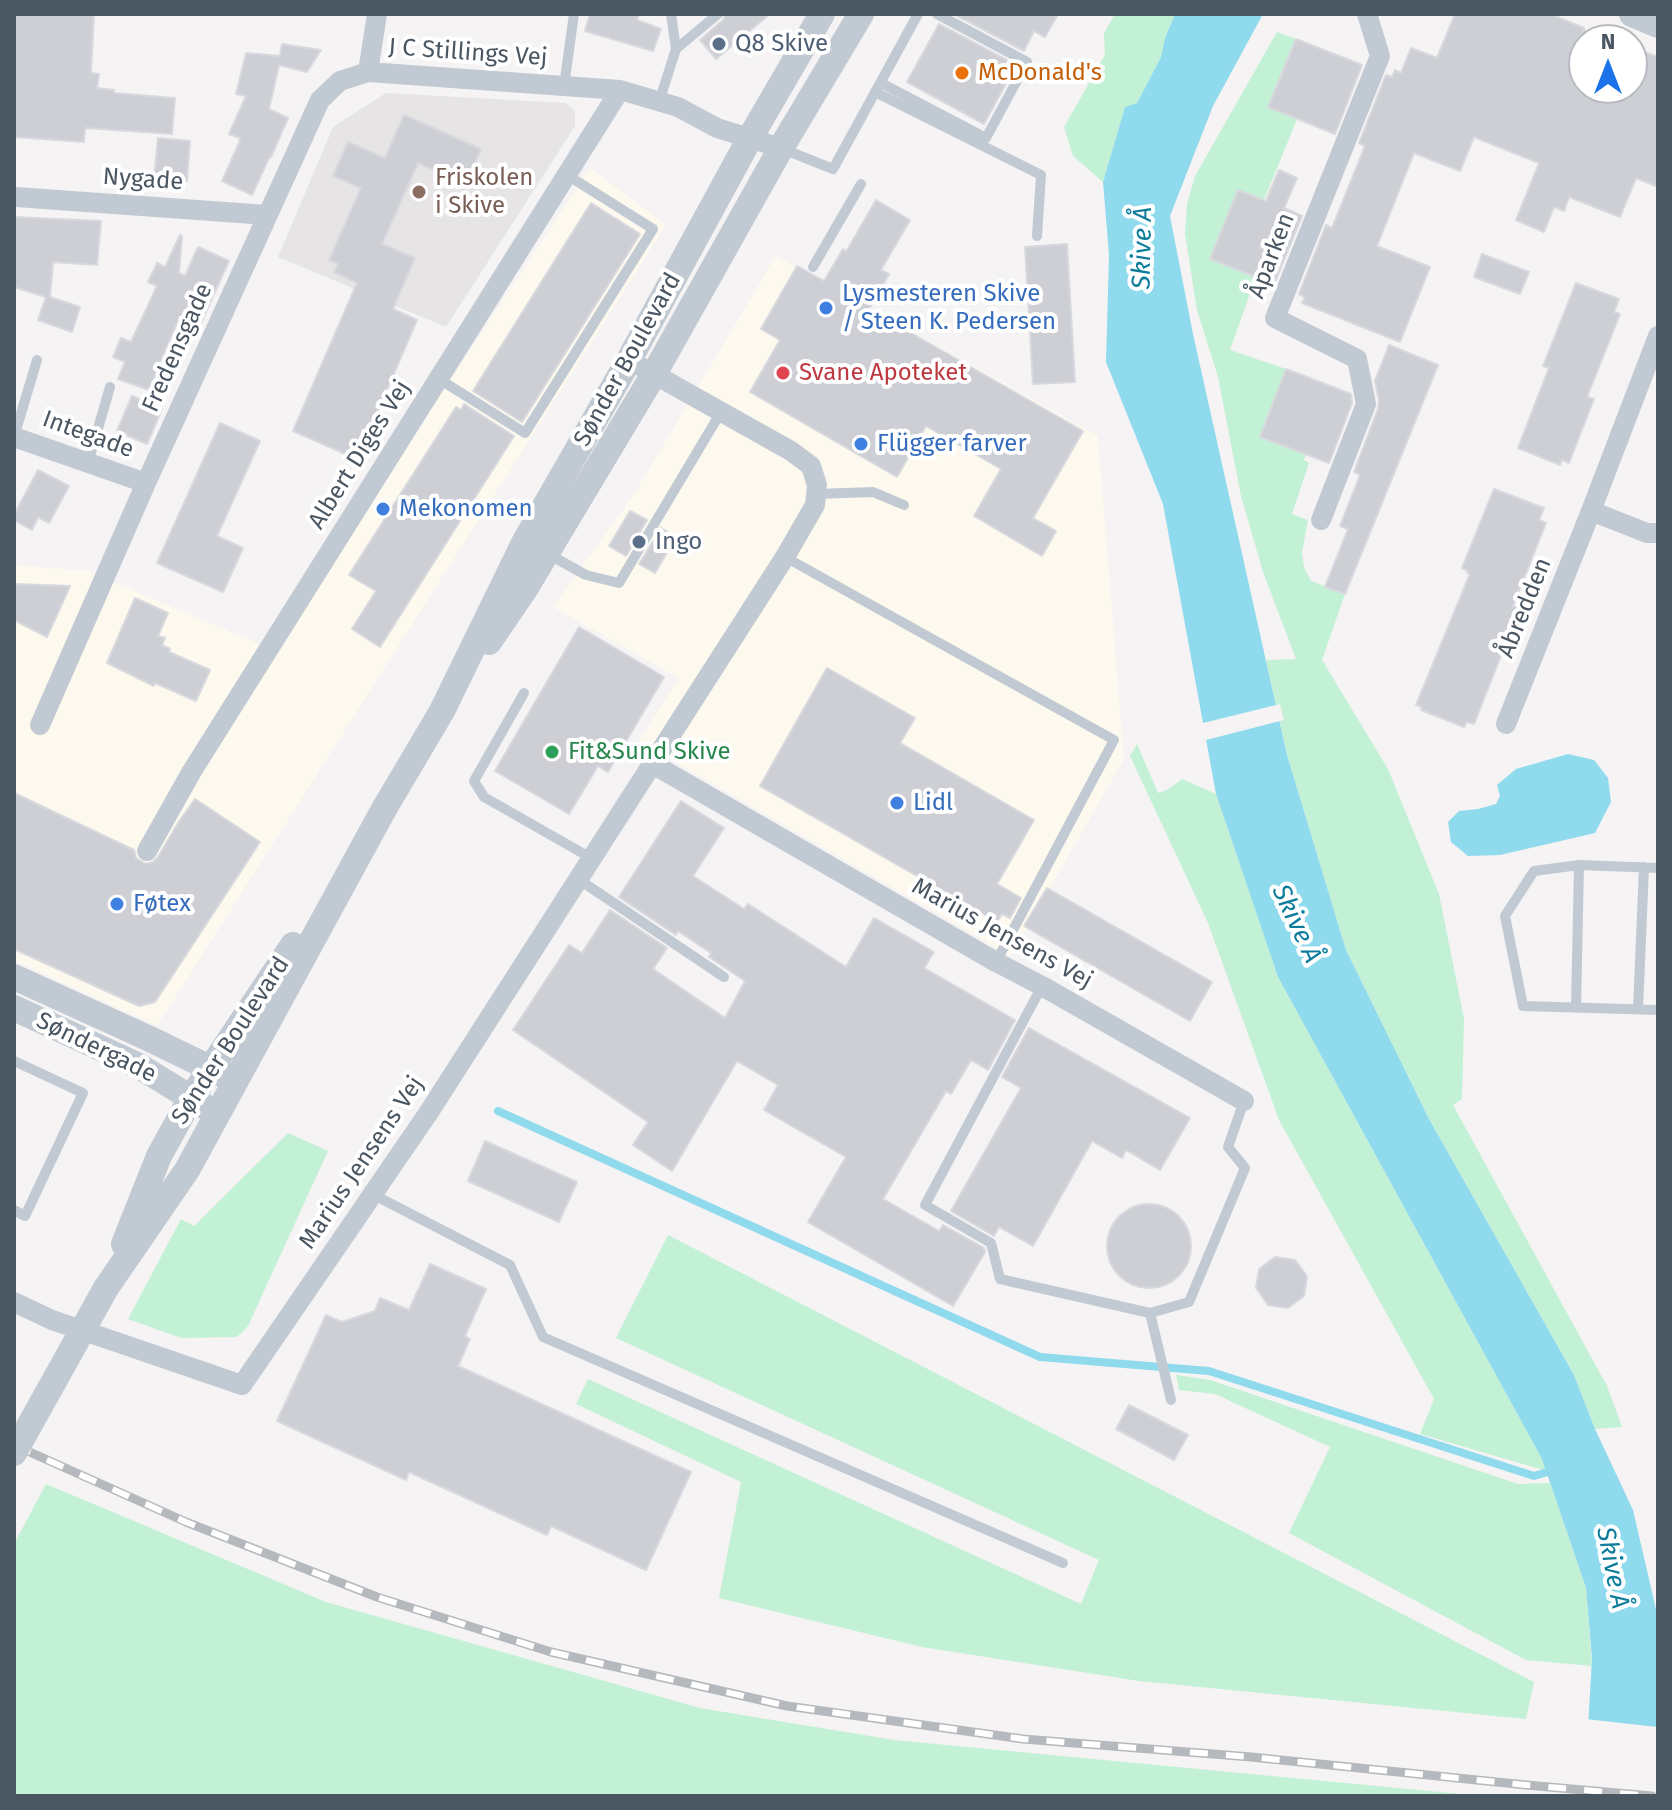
<!DOCTYPE html>
<html>
<head>
<meta charset="utf-8">
<style>
	body { margin:0 }
	#map { position:relative; width:1672px; height:1810px; overflow:hidden; background:#f5f3f3; font-family:"Fira Sans",sans-serif }
	canvas { display:block }
	.frame { position:absolute; inset:0; border:16px solid #4a5661; pointer-events:none }
	.north { position:absolute; left:1568px; top:24px; width:80px; height:80px; box-sizing:border-box; background:#fff; border:2px solid #b7bbc0; border-radius:50%; rotate:0deg; font-size:22px; font-weight:700; line-height:32px; text-align:center; color:#4a5661 }
	.north::after { content:''; display:block; margin:auto; width:28px; height:36px; background:#1a73e8; clip-path:polygon(50% 0,100% 100%,50% 72%,0 100%) }
</style>
</head>
<body>
<div id="map">
<canvas width="1672" height="1810"></canvas>
<div class="frame"></div>
<div class="north">N</div>
</div>
<script>
const c = document.querySelector('canvas').getContext('2d');
c.lineJoin = 'round';
function paint(path, color) { c.fillStyle = color; c.fill(path, 'evenodd'); }
const shape = rows => new Path2D(rows.map(r => 'M' + r).join(''));
function stroke(path, color, width, dash) { c.strokeStyle = color; c.lineWidth = width; c.lineCap = dash ? 'butt' : 'round'; c.setLineDash(dash || []); c.stroke(path); }
function write(font, color, halo, rows, align = 'center') {
  c.font = font + ' "Fira Sans",sans-serif'; c.lineWidth = 8; c.setLineDash([]); c.textBaseline = 'middle'; c.strokeStyle = halo; c.fillStyle = color; for (const [text, x, y, turn = 0] of rows) {
    c.save(); c.translate(x, y); c.rotate((+turn || 0) * Math.PI / 180); c.textAlign = isNaN(turn) ? turn : align; if (halo) c.strokeText(text, 0, 0); c.fillText(text, 0, 0); c.restore();
  }
}
paint(shape([
	[590,168,666,225,157,1026,14,960,14,565,88,571,273,650],
	[776,256,1098,436,1124,759,1011,956,639,741,679,678,553,607,634,494]
]), '#fdf9ef');
paint(shape([
	[386,93,566,103,575,111,575,126,446,327,278,257,333,127]
]), '#e6e4e5');
paint(shape([
	[1115,14,1175,14,1165,38,1161,57,1137,103,1125,108,1103,182,1073,156,1064,127,1105,55,1104,33],
	[1277,32,1296,39,1268,107,1297,119,1264,200,1238,190,1210,258,1256,277,1230,350,1286,369,1260,437,1306,454,1304,460,1309,463,1292,514,1308,520,1302,552,1304,567,1311,581,1345,594,1322,660,1388,769,1439,894,1464,1019,1462,1099,1453,1105,1607,1386,1622,1427,1595,1429,1574,1375,1429,1119,1346,950,1287,755,1266,660,1296,659,1263,572,1241,496,1218,377,1197,310,1185,234,1187,204,1195,176],
	[1137,744,1158,793,1167,790,1182,779,1216,794,1278,977,1542,1459,1547,1471,1420,1434,1434,1399,1279,1120,1208,923,1130,756],
	[288,1133,328,1151,248,1326,237,1337,181,1338,128,1319,181,1219,194,1226],
	[668,1235,1534,1682,1526,1719,1139,1681,922,1647,719,1598,741,1482,576,1404,588,1379,1081,1604,1099,1560,616,1338],
	[1176,1375,1210,1380,1518,1484,1550,1483,1586,1588,1592,1666,1526,1660,1289,1533,1330,1447,1215,1394,1179,1390],
	[46,1484,326,1602,700,1708,894,1740,1482,1796,14,1796,14,1544]
]), '#c3f1d5');
paint(shape([
	[1175,14,1263,14,1213,106,1170,216,1193,334,1287,755,1346,950,1429,1119,1574,1375,1595,1429,1633,1510,1658,1618,1658,1741,1584,1796,1592,1659,1586,1588,1542,1459,1278,977,1216,794,1163,504,1106,362,1109,255,1103,182,1125,107,1137,103,1161,57,1165,38],
	[1568,754,1594,760,1608,778,1611,802,1595,833,1500,855,1468,856,1451,842,1448,822,1459,811,1478,809,1496,804,1500,796,1497,785,1516,769]
]), '#90daee');
paint(shape([
	[1280,704,1284,720,1202,741,1199,724],
	[1585,1719,1658,1727,1658,1773,1655,1796,1580,1796]
]), '#f5f3f3');
stroke(shape([
	[498,1111,1040,1357,1209,1371,1534,1476,1557,1469]
]), '#90daee', 8);
const building = shape([
	[14,14,94,14,91,73,99,74,97,88,114,90,114,93,175,98,172,134,85,128,84,142,14,137,14,14],
	[590,14,639,14,637,20,661,29,653,51,585,31,590,14],
	[726,14,770,14,716,59,700,40,723,20,726,14],
	[954,14,1058,14,1045,37,1034,31,1024,51,954,14],
	[1455,14,1550,14,1584,28,1584,88,1632,88,1632,47,1658,57,1658,187,1636,178,1620,217,1569,197,1564,211,1554,207,1544,232,1516,220,1539,163,1474,137,1460,171,1414,153,1377,246,1430,267,1400,342,1302,303,1305,297,1299,294,1326,225,1332,228,1365,146,1359,143,1386,75,1392,77,1395,70,1401,73,1411,48,1437,58,1455,14],
	[939,24,1016,65,984,124,907,82,939,24],
	[1296,39,1362,65,1335,134,1268,107,1296,39],
	[282,44,321,50,307,72,279,65,269,109,288,118,271,157,270,156,252,195,222,181,239,143,240,138,229,134,246,96,236,94,246,53,280,56,282,44],
	[404,115,481,149,465,184,418,163,382,244,415,258,393,309,417,320,357,459,293,431,357,283,334,272,338,264,329,260,361,188,333,176,348,142,385,158,404,115],
	[158,138,190,141,187,181,154,179,158,138],
	[1279,170,1297,178,1284,208,1302,216,1274,284,1210,259,1238,190,1266,201,1279,170],
	[876,200,910,220,881,270,889,274,869,309,1083,431,1033,518,1056,531,1042,556,974,516,1001,469,926,426,897,477,750,392,780,340,761,329,797,266,824,281,843,249,846,252,876,200],
	[591,203,640,234,522,422,473,391,591,203],
	[14,217,101,221,97,265,53,262,50,297,80,307,72,332,38,320,46,297,14,287,14,217],
	[180,235,182,236,179,273,185,276,198,247,229,261,199,327,179,318,149,390,118,379,125,362,113,357,121,338,131,342,157,286,148,282,157,263,165,267,180,235],
	[1067,244,1075,382,1033,384,1025,247,1067,244],
	[1482,254,1529,272,1520,294,1474,277,1482,254],
	[1576,283,1619,299,1614,312,1620,314,1587,397,1594,399,1569,463,1562,460,1560,465,1518,448,1549,368,1543,366,1576,283],
	[1389,345,1438,365,1345,594,1325,587,1348,529,1340,526,1360,475,1354,472,1378,409,1379,401,1375,381,1389,345],
	[1286,369,1351,394,1352,403,1329,463,1260,437,1286,369],
	[132,396,162,409,147,444,117,431,132,396],
	[464,404,514,436,380,647,352,629,376,591,349,575,456,407,461,410,464,404],
	[220,423,260,441,217,536,243,548,223,592,157,563,220,423],
	[38,470,69,486,49,523,38,517,32,530,14,520,14,515,38,470],
	[1494,489,1544,508,1539,520,1546,523,1513,606,1520,608,1474,724,1467,722,1464,727,1421,710,1422,707,1416,705,1470,574,1467,573,1468,571,1462,568,1494,489],
	[630,511,647,520,626,556,609,546,630,511],
	[661,528,676,537,655,573,639,564,661,528],
	[14,584,70,586,47,637,14,620,14,584],
	[135,598,168,613,158,636,165,638,162,645,170,649,169,652,210,670,196,701,155,683,154,686,107,663,135,598],
	[579,627,664,677,608,772,598,766,569,814,495,771,579,627],
	[827,668,915,718,900,743,1034,820,997,884,1021,898,1010,918,1002,914,997,922,760,786,827,668],
	[14,793,134,850,136,858,146,864,153,862,158,857,178,823,195,799,260,842,155,1002,139,1006,14,949,14,793],
	[681,801,724,828,693,876,744,909,748,904,846,967,874,918,934,952,924,968,1015,1020,988,1070,971,1060,951,1094,946,1091,883,1199,939,1231,943,1225,984,1248,985,1252,953,1306,808,1222,846,1157,764,1110,778,1085,737,1061,672,1171,633,1145,648,1122,513,1030,569,945,582,953,610,910,667,948,653,969,725,1018,745,981,709,957,711,953,678,931,676,935,619,897,681,801],
	[1047,888,1212,982,1190,1021,1024,926,1047,888],
	[1029,1028,1190,1118,1160,1170,1126,1150,1122,1158,1092,1141,1033,1246,999,1227,994,1236,951,1211,1021,1088,1002,1077,1029,1028],
	[485,1141,577,1182,559,1222,468,1181,485,1141],
	'1107 1246a42 42 0 1 1 84 0a42 42 0 1 1-84 0Z',
	[1275,1257,1295,1260,1307,1276,1304,1296,1288,1308,1268,1305,1256,1288,1259,1269,1275,1257],
	[430,1264,486,1289,465,1336,470,1339,458,1366,691,1472,646,1570,551,1526,547,1535,409,1472,406,1480,277,1421,326,1315,342,1322,375,1311,380,1298,409,1310,430,1264],
	[1129,1405,1188,1435,1174,1460,1116,1429,1129,1405]
]);
paint(building, '#cdcfd5');
stroke(building, '#d7d9de', 2);
stroke(shape([
	[671,14,676,49],
	[881,83,986,138,1027,62,937,14],
	[564,86,574,14],
	[875,92,1041,175,1037,236],
	[659,102,676,49,718,14],
	[783,149,833,169,918,14],
	[813,267,861,184],
	[439,379,525,433,653,229,567,175],
	[14,437,37,360],
	[88,463,110,387],
	[816,494,873,492,904,505],
	[548,554,586,575,619,583,721,412],
	[785,557,1114,740,996,962],
	[524,693,474,781,484,797,591,858],
	[1658,868,1579,865,1534,871,1505,916,1523,1006,1658,1010],
	[578,879,724,977],
	[1042,986,925,1205,991,1243,1000,1279,1150,1313,1189,1302,1245,1168,1228,1147,1244,1101],
	[1576,1008,1579,865],
	[1638,1009,1644,867],
	[14,1061,83,1093,25,1216,14,1210],
	[372,1194,510,1265,543,1337,1063,1563],
	[1150,1313,1171,1400]
]), '#c1cad2', 10);
stroke(shape([
	[368,72,377,14],
	[16,197,267,215],
	[14,437,146,483],
	[1591,511,1658,336],
	[1321,520,1366,404,1357,359,1275,318,1380,56,1367,14],
	[1506,724,1591,511,1647,533,1658,533],
	[40,725,146,483,320,100,340,81,368,72,620,90,678,107,717,128,781,148],
	[651,763,996,962,1042,986,1244,1101],
	[147,851,192,771,620,90],
	[14,1302,52,1320,242,1385,429,1112,785,557,815,505,817,485,811,466,791,451,643,368]
]), '#c1cad2', 20);
stroke(shape([
	[1632,14,1658,25],
	[489,642,525,589,654,374,781,148,861,14],
	[14,977,150,1039,224,1075],
	[14,1008,139,1066,204,1106],
	[124,1244,159,1156,191,1098,293,945],
	[106,1288,187,1170,384,809,442,711,525,541,629,360,750,138,822,14]
]), '#c1cad2', 26);
const rail = shape([
	[14,1445,186,1522,377,1597,551,1652,787,1706,1023,1739,1251,1757,1526,1785,1652,1796]
]);
stroke(rail, '#b5b8bd', 9);
stroke(rail, '#fff', 6, [18]);
stroke(shape([
	[14,1453,106,1288]
]), '#c1cad2', 26);
for (const [x, y, r, color] of [
	[719,44,8,"#5c6f8a"],
	[962,73,8,"#e8710a"],
	[419,192,8,"#8d6e63"],
	[826,308,8,"#3f7fe0"],
	[783,373,8,"#e0444e"],
	[861,444,8,"#3f7fe0"],
	[383,509,8,"#3f7fe0"],
	[639,542,8,"#5c6f8a"],
	[552,752,8,"#2e9e5b"],
	[897,803,8,"#3f7fe0"],
	[117,904,8,"#3f7fe0"]
]) { const dot = new Path2D(); dot.arc(x, y, r, 0, 2 * Math.PI); c.fillStyle = color; c.fill(dot); stroke(dot, '#fff', 3); }
write('24px', '#4e5e75', '#fff', [
	["Q8 Skive",735,44],
	["Ingo",655,542]
], 'left');
write('24px', '#4a5661', '#fff', [
	["J C Stillings Vej",468,53,4],
	["Nygade",143,180,4],
	["Åparken",1272,256,-69],
	["Fredensgade",178,348,-66],
	["Sønder Boulevard",628,360,-61],
	["Integade",88,435,20],
	["Albert Diges Vej",360,455,-58],
	["Åbredden",1525,608,-68],
	["Marius Jensens Vej",1002,934,29],
	["Sønder Boulevard",231,1041,-57],
	["Søndergade",96,1048,26],
	["Marius Jensens Vej",362,1163,-56]
]);
write('24px', '#c56008', '#fff', [
	["McDonald's",978,73]
], 'left');
write('24px', '#785e54', '#fff', [
	["Friskolen",435,178],
	["i Skive",435,206]
], 'left');
write('24px', '#366cbe', '#fff', [
	["Lysmesteren Skive",842,294],
	["/ Steen K. Pedersen",842,322],
	["Flügger farver",877,444],
	["Mekonomen",399,509],
	["Lidl",913,803],
	["Føtex",133,904]
], 'left');
write('24px', '#be3a42', '#fff', [
	["Svane Apoteket",799,373]
], 'left');
write('24px', '#27864d', '#fff', [
	["Fit&Sund Skive",568,752]
], 'left');
write('italic 26px', '#0c7c9b', '#fff', [
	["Skive Å",1143,248,-89],
	["Skive Å",1296,924,65],
	["Skive Å",1612,1568,79]
]);
</script>
</body>
</html>
